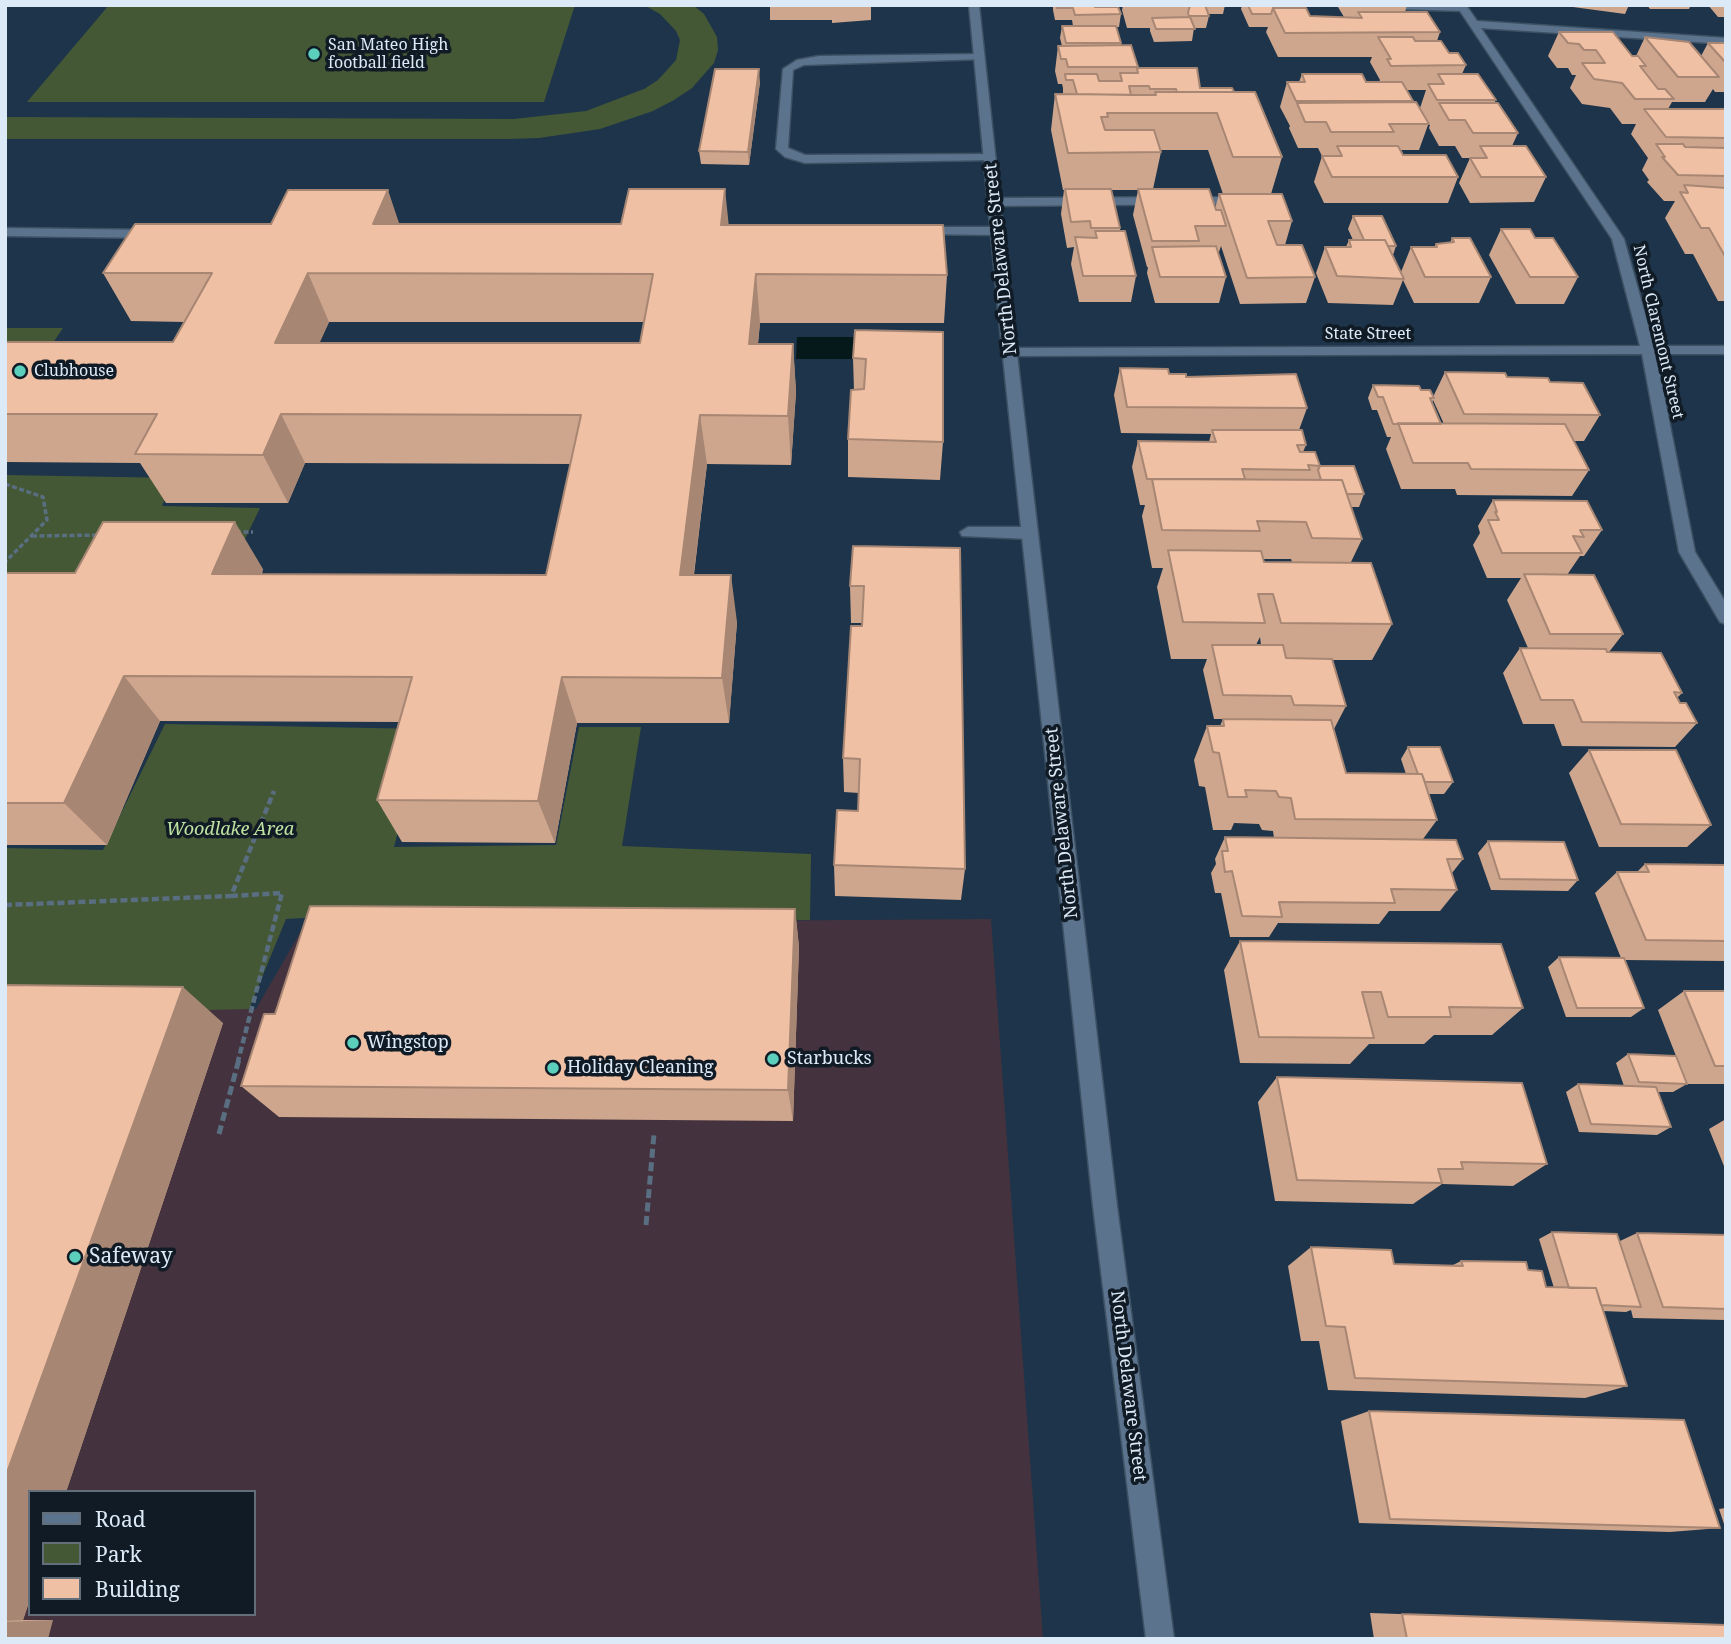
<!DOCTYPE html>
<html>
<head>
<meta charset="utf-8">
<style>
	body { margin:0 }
	#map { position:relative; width:1731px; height:1644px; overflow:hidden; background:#1d344a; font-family:"Noto Serif",serif }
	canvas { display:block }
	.frame { position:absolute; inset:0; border:7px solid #dceaf8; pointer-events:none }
	.legend { position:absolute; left:28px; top:1490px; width:228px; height:126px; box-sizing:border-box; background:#111b25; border:2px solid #626e79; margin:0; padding:9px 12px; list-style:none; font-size:21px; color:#dceaf8 }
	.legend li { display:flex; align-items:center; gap:14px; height:35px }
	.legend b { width:35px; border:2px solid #626e79 }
</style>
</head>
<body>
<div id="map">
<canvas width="1731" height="1644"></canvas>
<div class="frame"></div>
<ul class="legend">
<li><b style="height:9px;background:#5b738d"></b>Road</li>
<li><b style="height:19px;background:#455836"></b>Park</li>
<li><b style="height:19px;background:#efc0a4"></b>Building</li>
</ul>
</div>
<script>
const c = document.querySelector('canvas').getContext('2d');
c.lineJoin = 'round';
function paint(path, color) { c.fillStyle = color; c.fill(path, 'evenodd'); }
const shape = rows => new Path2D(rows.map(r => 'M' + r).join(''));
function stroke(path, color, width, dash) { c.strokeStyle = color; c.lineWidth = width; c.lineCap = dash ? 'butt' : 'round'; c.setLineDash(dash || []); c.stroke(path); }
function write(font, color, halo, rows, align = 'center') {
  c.font = font + ' "Noto Serif",serif'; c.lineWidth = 7; c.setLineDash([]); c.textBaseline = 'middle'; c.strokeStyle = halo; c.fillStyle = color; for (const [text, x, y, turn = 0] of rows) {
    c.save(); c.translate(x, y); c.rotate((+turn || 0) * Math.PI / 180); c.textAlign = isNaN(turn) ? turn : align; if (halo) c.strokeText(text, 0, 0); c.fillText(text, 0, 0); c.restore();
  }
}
paint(shape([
	[991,919,1043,1639,5,1639,5,1007,256,1009,305,924],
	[30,1492,254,1492,254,1614,30,1614]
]), '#44333e');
paint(shape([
	[109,5,575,5,544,102,27,102],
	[644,5,693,5,704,14,717,37,718,50,714,63,692,88,674,100,653,111,600,129,539,138,507,139,5,139,5,117,514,119,586,111,644,89,658,80,676,60,680,40,676,31,660,14],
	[5,328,63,328,5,414],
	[5,475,174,478,162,506,260,508,230,570,5,611],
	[165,724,424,729,394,847,556,845,579,727,641,727,622,846,811,854,810,920,336,916,286,919,249,1009,5,1015,5,848,103,850]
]), '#455836');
paint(shape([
	[797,337,873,337,873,359,796,359]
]), '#05191b');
const service = shape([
	[1391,5,1464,5,1468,8,1463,11,1396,9,1391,5],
	[980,54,984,55,984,59,804,65,793,70,788,148,805,155,990,154,996,158,994,160,805,163,785,157,776,149,783,69,797,60,819,56,980,54],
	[1226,197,1230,198,1230,204,995,206,989,202,995,198,1226,197],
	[920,227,997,227,1003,231,997,235,916,234,914,231,920,227],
	[5,228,155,230,161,234,155,238,5,236,5,228],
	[968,527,1030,527,1038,533,1030,539,962,536,960,532,968,527]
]);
const minor = shape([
	[1456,5,1466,5,1477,21,1726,38,1726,44,1481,28,1624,239,1654,346,1726,346,1726,354,1656,354,1695,552,1726,603,1726,624,1720,622,1679,552,1642,354,1010,356,1003,352,1010,348,1640,346,1612,239,1456,5]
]);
const secondary = shape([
	[969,5,979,5,1014,329,1117,1206,1174,1639,1146,1639,1093,1206,1000,329,969,5]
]);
stroke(service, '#3d5163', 3);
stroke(minor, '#3d5163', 3);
stroke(secondary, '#3d5163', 3);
stroke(shape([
	[5,484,43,497,47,520,5,562],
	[236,532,253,532],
	[32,536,101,535]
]), '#596e81', 3.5, [5, 2.5]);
stroke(shape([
	[231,896,282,893,238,1061],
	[5,905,231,896,274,791]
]), '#596e81', 4.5, [7, 3.5]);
stroke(shape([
	[219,1134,239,1059],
	[646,1225,654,1134]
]), '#596e81', 5, [9, 4.5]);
paint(service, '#5b738d');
paint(minor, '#5b738d');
paint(secondary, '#5b738d');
paint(shape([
	[770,5,871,5,871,20,832,23,832,20,770,20],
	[1053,5,1094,5,1095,7,1121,14,1119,27,1116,27,1121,43,1121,45,1137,68,1200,88,1234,92,1282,157,1271,194,1292,221,1285,245,1315,277,1306,303,1240,304,1221,246,1219,252,1218,252,1226,277,1219,303,1155,303,1147,273,1148,267,1147,267,1133,215,1138,190,1111,190,1120,228,1120,231,1136,276,1131,302,1079,302,1071,264,1074,247,1067,248,1061,214,1064,190,1063,190,1051,130,1055,94,1063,94,1063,88,1062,84,1058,84,1055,71,1058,46,1062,46,1060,38,1062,26,1073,26,1072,20,1055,20,1053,10],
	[1160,150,1208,150,1223,194,1219,194,1215,209,1153,189,1161,152],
	[1123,5,1225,5,1223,14,1208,14,1209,16,1206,28,1194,28,1192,41,1154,42,1150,31,1150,28,1127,28,1122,10],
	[1242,5,1290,5,1292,8,1310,16,1344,17,1338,7,1339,5,1407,5,1405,12,1440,32,1437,41,1449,53,1466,65,1462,74,1496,100,1494,103,1518,133,1512,146,1546,177,1534,202,1470,203,1459,183,1470,158,1462,158,1455,146,1439,146,1429,128,1430,125,1428,125,1419,150,1400,150,1403,155,1458,177,1448,203,1324,203,1314,182,1322,156,1318,148,1298,148,1289,128,1290,126,1280,107,1287,82,1299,82,1302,74,1366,82,1379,82,1380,80,1370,62,1372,57,1278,57,1266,32,1268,27,1249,27,1241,9],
	[1407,90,1426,90,1420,108,1412,102,1413,101],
	[1558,5,1629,5,1625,14],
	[1647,5,1691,5,1689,9,1650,9],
	[1708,5,1726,5,1726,17,1718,17],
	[1559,32,1632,56,1636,56,1645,37,1701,56,1708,43,1726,43,1726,92,1715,92,1713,89,1705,102,1672,102,1668,109,1725,109,1726,107,1726,301,1718,301,1693,254,1685,254,1665,218,1675,201,1664,201,1647,182,1649,180,1642,170,1648,158,1631,134,1636,124,1622,124,1610,108,1582,104,1570,88,1576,75,1572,75,1568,68,1557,68,1548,56],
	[760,82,749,165,701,164,699,151],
	[1353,216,1396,246,1393,255,1401,272,1411,247,1434,247,1436,244,1450,243,1452,238,1491,277,1479,303,1414,303,1403,280,1393,305,1328,303,1316,273,1325,247,1346,247,1349,240,1353,240,1348,229],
	[729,225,947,275,944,323,760,323,758,344,793,344,796,392,791,465,707,464,694,575,737,622,729,723,577,723,555,843,402,842,377,800,399,722,160,721,107,845,5,845,5,573,75,573,263,569,262,574,546,575,570,464,305,463,288,503,166,503,140,463,5,462,5,342,173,342,185,322,131,321,103,273],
	[329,322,644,322,640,343,319,343],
	[1501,229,1535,238,1578,277,1564,304,1516,304,1489,255],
	[855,330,943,442,940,480,848,477,848,439,854,390,853,358],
	[1120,368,1186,377,1307,408,1299,430,1306,445,1303,452,1320,466,1364,494,1359,507,1351,507,1362,539,1351,562,1392,624,1372,660,1333,660,1346,706,1334,729,1346,773,1406,774,1401,759,1408,747,1453,782,1444,794,1429,794,1437,820,1423,839,1463,859,1452,873,1457,890,1440,911,1389,911,1379,924,1278,923,1269,937,1230,937,1221,893,1215,893,1211,873,1216,864,1215,859,1225,837,1274,838,1273,831,1262,830,1259,824,1234,823,1231,830,1213,830,1205,787,1199,786,1194,760,1207,726,1220,726,1223,719,1214,719,1203,670,1207,659,1171,659,1157,587,1163,568,1152,568,1142,516,1145,505,1140,505,1132,467,1138,441,1209,442,1211,434,1121,433,1114,395],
	[1263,559,1291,559,1292,562,1264,562],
	[1260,637,1261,645,1256,645],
	[1445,372,1507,377,1550,382,1600,415,1584,441,1574,441,1589,470,1572,496,1457,495,1455,489,1401,489,1386,449,1391,437,1387,437,1377,410,1372,410,1368,398,1373,385,1421,390,1433,397],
	[1433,400,1444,424,1441,424,1432,403],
	[1493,500,1602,530,1584,556,1580,556,1567,575,1623,634,1609,652,1682,693,1677,698,1680,703,1697,723,1675,747,1562,746,1554,724,1523,724,1503,673,1520,648,1528,648,1507,600,1521,578,1487,578,1473,545,1480,533,1478,526],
	[853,546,965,869,961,900,835,896,834,865,858,811,859,793,844,792,843,758,862,623,851,623,850,586],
	[1589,750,1711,825,1687,847,1599,847,1569,773],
	[1488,841,1578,880,1568,891,1491,890,1478,853],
	[1645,864,1726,865,1726,961,1625,960,1644,1008,1631,1017,1566,1017,1548,967,1559,957,1621,958,1595,893,1617,872,1637,872],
	[795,909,799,947,793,1121,279,1117,241,1086,275,1014],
	[1240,941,1523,1008,1492,1035,1434,1035,1424,1044,1369,1044,1350,1064,1240,1063,1224,970],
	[5,985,223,1023,66,1492,30,1492,30,1599,23,1620,53,1620,5,1639],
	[1684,991,1726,991,1726,1084,1687,1084,1658,1010],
	[1628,1054,1687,1084,1673,1092,1658,1092,1671,1127,1657,1135,1579,1132,1566,1092,1578,1084,1624,1086,1616,1063],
	[1277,1077,1547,1164,1513,1186,1442,1184,1413,1204,1275,1201,1258,1102],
	[1726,1119,1726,1171,1709,1129],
	[1552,1232,1620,1241,1637,1233,1726,1235,1726,1320,1633,1318,1631,1310,1626,1312,1603,1311,1627,1386,1585,1398,1328,1390,1319,1341,1301,1341,1288,1266,1311,1247,1394,1264,1451,1266,1461,1261,1528,1270,1546,1287,1554,1288,1539,1239],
	[1369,1411,1720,1528,1670,1532,1359,1523,1341,1421],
	[1726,1508,1726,1530,1719,1509],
	[1370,1613,1726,1625,1726,1639,1374,1639]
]), '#cea58d');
paint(shape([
	[759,69,760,82,749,165,748,152],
	[725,189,730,237,721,225],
	[388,190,404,238,373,224],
	[308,273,329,322,298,391,275,343],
	[756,274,760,323,753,392,749,344],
	[793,344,796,392,791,465,788,416],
	[281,414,305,463,288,503,263,455],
	[700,415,707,464,688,622,680,575],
	[235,522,263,569,242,621,212,574],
	[731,575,737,622,729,723,722,678],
	[124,676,160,721,107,845,64,803],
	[562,677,577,723,555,843,538,801],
	[795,909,799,947,793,1121,788,1090],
	[183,987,223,1023,66,1492,30,1492,30,1599,23,1620,5,1621,5,1478],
	[53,1620,48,1639,5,1639,5,1622]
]), '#a78673');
const building = shape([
	[1056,5,1094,5,1095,7,1118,7,1121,14,1075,15,1073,8,1057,8,1056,5],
	[1190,5,1205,5,1209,16,1189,16,1188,13,1190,5],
	[1248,5,1290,5,1292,8,1273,8,1271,14,1252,14,1248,5],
	[1273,8,1306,8,1310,16,1362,18,1358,12,1427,12,1440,32,1285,33,1273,8],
	[1190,17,1195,29,1156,29,1152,18,1190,17],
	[1062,26,1116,26,1121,43,1066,43,1062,26],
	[1559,32,1613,32,1632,56,1638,56,1646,66,1640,66,1658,89,1665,89,1674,99,1635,99,1622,83,1594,79,1582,63,1605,63,1596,50,1584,50,1579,44,1568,43,1559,32],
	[1378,37,1413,37,1415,41,1441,41,1449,53,1458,53,1466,65,1391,66,1387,59,1391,59,1378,37],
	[1645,37,1689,42,1719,77,1678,77,1645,37],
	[1708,43,1726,43,1726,63,1708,43],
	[1131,45,1138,67,1068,67,1066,59,1061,59,1058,46,1131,45],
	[1137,68,1197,68,1200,88,1232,88,1234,92,1177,92,1176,89,1150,89,1149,86,1129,86,1131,95,1077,94,1073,80,1066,80,1065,74,1097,74,1099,81,1122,81,1120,73,1138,73,1137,68],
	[715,69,759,69,748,152,699,151,715,69],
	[1302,74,1362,74,1366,82,1402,82,1413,101,1296,101,1287,82,1305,82,1302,74],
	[1438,74,1478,74,1496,100,1437,100,1428,84,1444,84,1438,74],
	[1155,92,1255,92,1282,157,1233,157,1217,113,1107,113,1108,117,1101,117,1105,130,1154,130,1161,152,1068,153,1055,94,1156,95,1155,92],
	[1416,102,1429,124,1389,124,1394,132,1331,132,1326,122,1305,122,1297,103,1416,102],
	[1439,103,1498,103,1518,133,1473,133,1465,120,1449,120,1439,103],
	[1644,109,1726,109,1726,138,1666,137,1644,109],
	[1656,144,1683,144,1685,147,1726,148,1726,176,1678,175,1662,157,1665,157,1656,144],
	[1337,146,1398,146,1403,155,1446,155,1458,177,1332,177,1322,156,1342,156,1337,146],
	[1480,146,1526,146,1546,177,1481,177,1470,158,1487,158,1480,146],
	[1684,185,1726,188,1726,258,1709,228,1701,228,1680,192,1688,193,1684,185],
	[629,189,725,189,721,225,943,225,947,275,756,274,749,344,793,344,788,416,700,415,680,575,731,575,722,678,562,677,538,801,377,800,412,677,124,676,64,803,5,803,5,573,75,573,103,522,235,522,212,574,546,575,581,415,281,414,263,455,135,454,157,414,5,414,5,342,173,342,212,273,103,273,135,224,271,224,288,190,388,190,373,224,621,224,629,189],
	[308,273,653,274,640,343,275,343,308,273],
	[1065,189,1111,189,1120,228,1091,228,1090,221,1071,222,1065,189],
	[1138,189,1209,189,1216,210,1221,210,1226,226,1195,226,1199,241,1152,241,1138,189],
	[1219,194,1282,194,1292,221,1268,221,1277,245,1302,245,1315,277,1247,278,1219,194],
	[1353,216,1382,216,1396,246,1388,246,1385,240,1364,240,1353,216],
	[1501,229,1530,229,1535,238,1553,238,1578,277,1530,277,1501,229],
	[1095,231,1125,231,1136,276,1083,276,1075,237,1097,238,1095,231],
	[1452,238,1470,238,1491,277,1425,277,1411,247,1437,247,1436,244,1454,242,1452,238],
	[1349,240,1385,240,1404,279,1337,276,1325,247,1351,247,1349,240],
	[1216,246,1226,277,1160,277,1152,247,1216,246],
	[855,330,943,332,943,442,848,439,851,390,864,389,866,359,853,358,855,330],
	[1120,368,1168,369,1169,374,1186,374,1186,377,1296,374,1307,408,1127,407,1120,368],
	[1445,372,1505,373,1507,377,1548,378,1550,382,1583,383,1600,415,1464,414,1445,372],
	[1373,385,1419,386,1421,390,1430,390,1434,398,1430,398,1441,424,1393,424,1383,397,1378,397,1373,385],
	[1398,423,1565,424,1589,470,1471,469,1468,463,1413,463,1398,423],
	[1212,430,1302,430,1306,445,1297,445,1300,452,1315,452,1320,466,1308,465,1310,470,1242,469,1245,479,1147,479,1138,441,1216,442,1212,430],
	[1320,466,1354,466,1364,494,1347,494,1342,480,1321,480,1318,470,1320,466],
	[1152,479,1342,480,1362,539,1312,538,1306,522,1257,521,1260,531,1162,530,1152,479],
	[1493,500,1587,501,1602,530,1580,530,1584,537,1573,536,1582,553,1502,553,1488,520,1499,520,1495,512,1497,512,1493,500],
	[853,546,960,548,965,869,834,865,837,810,858,811,860,759,843,758,851,626,862,626,864,586,850,586,853,546],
	[1168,550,1261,551,1264,562,1371,563,1392,624,1281,623,1273,594,1258,594,1265,623,1183,622,1168,550],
	[1524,574,1594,575,1623,634,1550,634,1524,574],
	[1212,645,1283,645,1286,658,1332,659,1346,706,1294,705,1291,696,1223,695,1212,645],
	[1520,648,1606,649,1607,652,1661,653,1682,693,1674,692,1680,703,1686,703,1697,723,1582,722,1573,700,1541,700,1520,648],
	[1223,719,1331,720,1346,773,1422,774,1437,820,1295,819,1291,798,1279,797,1276,791,1245,790,1247,797,1228,797,1219,753,1213,752,1207,726,1224,726,1223,719],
	[1408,747,1440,747,1453,782,1425,782,1422,774,1418,774,1408,747],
	[1589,750,1676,750,1711,825,1621,824,1589,750],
	[1225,837,1456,840,1463,859,1447,859,1457,890,1391,889,1395,903,1279,902,1282,917,1242,916,1232,871,1225,872,1222,851,1228,851,1225,837],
	[1488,841,1564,842,1578,880,1500,879,1488,841],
	[1645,864,1726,865,1726,941,1646,940,1617,872,1649,872,1645,864],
	[310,906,795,909,788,1090,241,1086,264,1014,275,1014,310,906],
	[1240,941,1501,944,1523,1008,1449,1007,1451,1017,1388,1017,1381,992,1362,992,1374,1038,1259,1037,1240,941],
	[1559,957,1624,958,1644,1008,1577,1008,1559,957],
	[5,985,183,987,5,1478,5,985],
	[1684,991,1726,991,1726,1066,1715,1066,1684,991],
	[1628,1054,1676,1056,1687,1084,1639,1082,1628,1054],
	[1277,1077,1522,1083,1547,1164,1461,1162,1463,1169,1438,1169,1442,1183,1297,1180,1277,1077],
	[1578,1084,1656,1087,1671,1127,1591,1124,1578,1084],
	[1552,1232,1617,1234,1641,1307,1601,1305,1596,1288,1569,1288,1552,1232],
	[1637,1233,1726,1235,1726,1309,1663,1307,1637,1233],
	[1311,1247,1391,1250,1394,1264,1463,1266,1461,1261,1526,1262,1528,1270,1542,1271,1546,1287,1596,1288,1627,1386,1355,1378,1345,1327,1326,1326,1311,1247],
	[1369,1411,1684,1420,1720,1528,1390,1519,1369,1411],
	[1402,1614,1726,1625,1726,1639,1407,1639,1402,1614]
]);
paint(building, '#efc0a4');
stroke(building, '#a78673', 2);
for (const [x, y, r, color] of [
	[314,54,7,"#5bcebc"],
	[20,371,7,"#5bcebc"],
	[353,1043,7,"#5bcebc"],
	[773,1059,7,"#5bcebc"],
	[553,1068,7,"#5bcebc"],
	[75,1257,7,"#5bcebc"]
]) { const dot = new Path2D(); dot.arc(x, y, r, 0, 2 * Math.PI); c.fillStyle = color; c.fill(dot); stroke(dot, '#111b25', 2.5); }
write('16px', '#dceaf8', '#111b25', [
	["San Mateo High",328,45],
	["football field",328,63],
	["Clubhouse",34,371]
], 'left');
write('16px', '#dceaf8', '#111b25', [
	["North Claremont Street",1658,332,77],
	["State Street",1368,334]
]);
write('18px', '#dceaf8', '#111b25', [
	["North Delaware Street",1001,259,-96],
	["North Delaware Street",1062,823,-96],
	["North Delaware Street",1128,1386,83]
]);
write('italic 18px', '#bee2a0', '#111b25', [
	["Woodlake Area",230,830]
]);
write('18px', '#dceaf8', '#111b25', [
	["Wingstop",367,1043],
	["Starbucks",787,1059],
	["Holiday Cleaning",567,1068]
], 'left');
write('21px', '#dceaf8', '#111b25', [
	["Safeway",89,1257]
], 'left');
</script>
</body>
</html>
